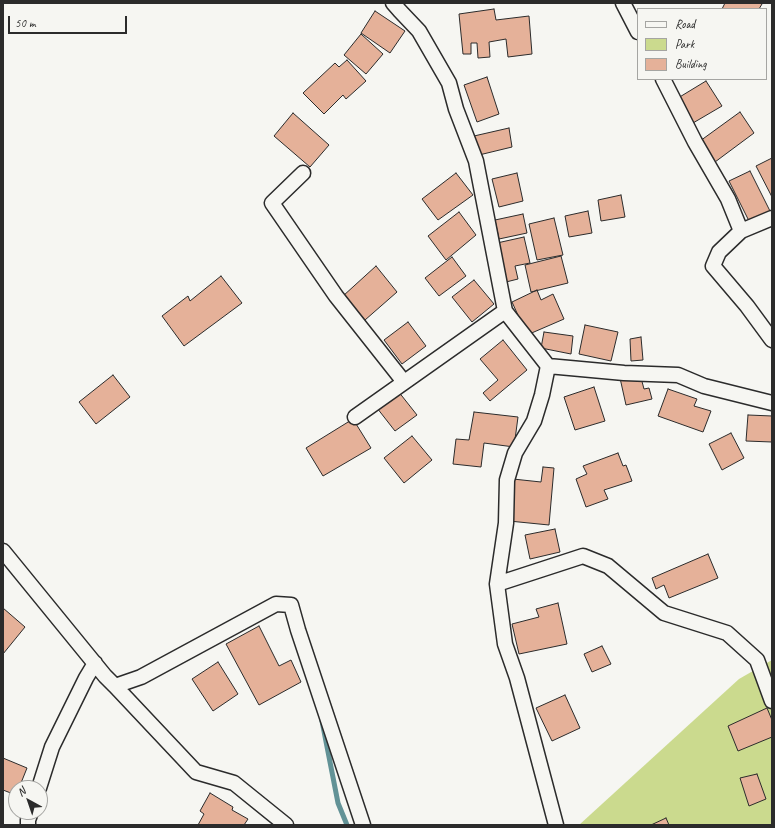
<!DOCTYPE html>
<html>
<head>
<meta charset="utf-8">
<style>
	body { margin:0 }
	#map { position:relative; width:775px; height:828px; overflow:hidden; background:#f6f6f2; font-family:Caveat,sans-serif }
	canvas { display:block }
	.frame { position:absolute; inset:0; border:4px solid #2b2b2b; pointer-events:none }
	.legend { position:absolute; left:637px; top:8px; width:130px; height:72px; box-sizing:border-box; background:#f6f6f2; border:1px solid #a5a5a2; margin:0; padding:5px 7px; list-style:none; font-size:12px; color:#2b2b2b }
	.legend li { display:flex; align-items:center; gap:8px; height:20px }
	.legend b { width:20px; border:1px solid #a5a5a2 }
	.north { position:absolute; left:8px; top:780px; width:40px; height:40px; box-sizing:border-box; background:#f6f6f2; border:1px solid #a5a5a2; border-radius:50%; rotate:320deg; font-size:11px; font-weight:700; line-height:16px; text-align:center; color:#2b2b2b }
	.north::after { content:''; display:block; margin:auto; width:14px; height:18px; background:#2b2b2b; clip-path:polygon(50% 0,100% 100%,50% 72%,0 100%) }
	.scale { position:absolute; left:8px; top:16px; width:119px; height:18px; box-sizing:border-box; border:2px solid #2b2b2b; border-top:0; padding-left:5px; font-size:12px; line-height:14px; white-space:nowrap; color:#2b2b2b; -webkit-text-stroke:3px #f6f6f2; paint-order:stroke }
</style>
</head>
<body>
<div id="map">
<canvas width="775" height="828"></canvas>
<div class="frame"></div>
<ul class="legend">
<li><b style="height:5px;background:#f6f6f2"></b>Road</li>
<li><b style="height:11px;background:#cbda8e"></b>Park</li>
<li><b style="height:11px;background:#e5b199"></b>Building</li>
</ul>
<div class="north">N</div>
<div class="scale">50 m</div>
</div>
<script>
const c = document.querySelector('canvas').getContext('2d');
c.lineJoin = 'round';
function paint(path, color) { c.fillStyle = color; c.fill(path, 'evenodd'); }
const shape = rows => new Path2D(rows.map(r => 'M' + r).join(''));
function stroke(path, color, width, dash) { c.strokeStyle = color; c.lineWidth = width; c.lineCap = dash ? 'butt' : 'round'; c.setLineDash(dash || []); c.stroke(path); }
paint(shape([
	[772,660,772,825,579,825,739,679]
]), '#cbda8e');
stroke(shape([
	[322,721,338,803,347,825]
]), '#629296', 5);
const building = shape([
	[725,3,760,3,762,4,759,9,722,9,725,3],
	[494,9,496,20,529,16,532,54,508,57,506,39,489,42,490,57,478,58,477,43,471,43,471,54,463,54,459,14,494,9],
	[375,11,405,31,390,53,361,33,375,11],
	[361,34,383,54,366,74,344,55,361,34],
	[347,60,366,81,346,99,343,95,324,114,303,93,335,63,339,67,347,60],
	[487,77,499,114,477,122,464,85,487,77],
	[706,81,722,106,693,123,678,98,706,81],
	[740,112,754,133,715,162,700,141,740,112],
	[293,113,329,145,310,167,274,136,293,113],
	[509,128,512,147,479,155,474,136,509,128],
	[772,158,772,197,756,166,772,158],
	[750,171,770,211,749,221,729,181,750,171],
	[456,173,473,195,438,220,422,199,456,173],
	[517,173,523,201,499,207,492,179,517,173],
	[621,195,625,217,601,221,598,200,621,195],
	[588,211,592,233,569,237,565,216,588,211],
	[459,212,476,235,446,260,428,236,459,212],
	[523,214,527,233,499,239,495,220,523,214],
	[554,218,563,255,537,260,529,224,554,218],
	[524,237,530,263,515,266,518,279,506,282,497,243,524,237],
	[561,256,568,283,531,292,525,265,561,256],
	[452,257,466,276,439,296,425,278,452,257],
	[376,266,397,292,365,320,343,296,376,266],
	[221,276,242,303,184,346,162,316,188,296,190,301,221,276],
	[474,280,494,304,472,322,452,297,474,280],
	[537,290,541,300,553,294,564,319,527,335,512,302,537,290],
	[408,322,426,346,402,364,384,340,408,322],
	[585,325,618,332,611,361,579,354,585,325],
	[544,332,573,336,571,354,541,348,544,332],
	[641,337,643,360,631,361,630,339,641,337],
	[503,340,527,370,490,401,483,393,498,380,480,359,503,340],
	[640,374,644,389,649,388,652,399,626,405,620,378,640,374],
	[113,375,130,397,96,424,79,402,113,375],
	[594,387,605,421,575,430,564,397,594,387],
	[668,389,697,399,694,406,711,411,703,432,658,416,668,389],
	[398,391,417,415,395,431,377,408,398,391],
	[474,412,518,417,514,447,484,443,481,467,453,464,456,439,469,440,474,412],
	[748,415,772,416,772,442,746,441,748,415],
	[353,419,371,448,323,476,306,448,353,419],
	[731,433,744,458,722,470,709,444,731,433],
	[412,436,432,460,404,483,384,458,412,436],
	[618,453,623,466,626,465,632,481,604,490,608,499,586,507,576,479,587,474,583,466,618,453],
	[543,467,554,468,549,525,509,521,513,479,541,482,543,467],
	[555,529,560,552,530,559,525,535,555,529],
	[708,554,718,578,669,598,664,585,656,589,652,578,708,554],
	[558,603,567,644,519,654,512,624,539,617,536,609,558,603],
	[3,608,25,627,3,654,3,608],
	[259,626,279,666,291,660,301,682,259,705,226,644,259,626],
	[602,646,611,664,592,672,584,654,602,646],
	[218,662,238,694,213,711,192,679,218,662],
	[565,695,580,728,552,741,536,708,565,695],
	[767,708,772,720,772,737,738,751,728,726,767,708],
	[3,758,27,768,19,788,16,788,16,795,3,790,3,758],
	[757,774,766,799,749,806,740,778,757,774],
	[210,793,233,807,232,810,248,819,244,825,198,825,204,814,200,811,210,793],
	[666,818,669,825,651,825,666,818]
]);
paint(building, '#e5b199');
stroke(building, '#2b2b2b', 1);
const minor = shape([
	[393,3,400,11,419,31,449,83,456,109,476,161,505,311,548,366,542,395,534,421,515,453,507,480,506,523,497,584,505,644,517,678,556,825],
	[623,3,638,32],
	[663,79,695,142,728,199,741,231],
	[303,173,272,203,336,296,404,382],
	[772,218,741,231,719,252,713,266,747,306,772,340],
	[548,366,624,373,678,375,704,386,772,403],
	[355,417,505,311],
	[3,551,105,676,115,686,141,677,276,604,291,605,298,630,363,825],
	[497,584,583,556,608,566,664,613,727,633,757,660,772,701],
	[115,686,196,772,234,783,286,825],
	[39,788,52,747,86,678,95,663],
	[28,825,28,820,31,812]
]);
stroke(minor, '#2b2b2b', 17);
stroke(minor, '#f6f6f2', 14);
</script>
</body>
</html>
